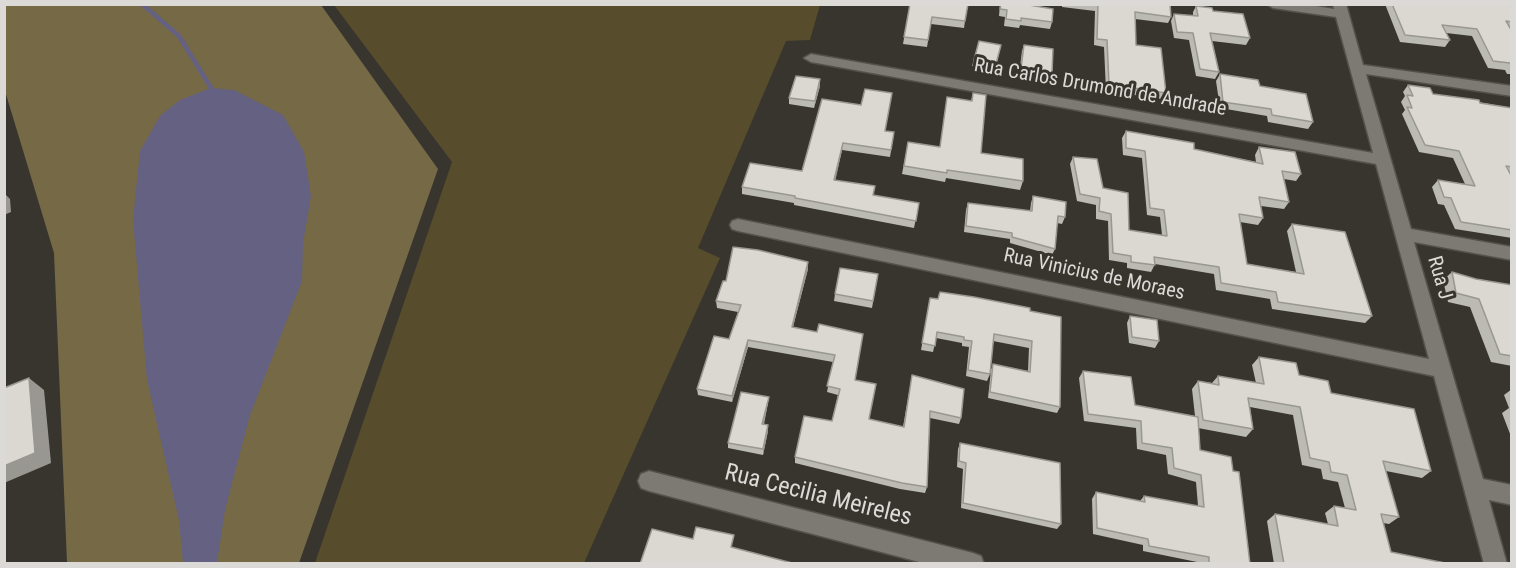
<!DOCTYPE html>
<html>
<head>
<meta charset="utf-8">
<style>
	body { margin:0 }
	#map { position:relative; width:1516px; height:568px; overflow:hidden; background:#37352e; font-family:"Roboto Condensed",sans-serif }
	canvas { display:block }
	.frame { position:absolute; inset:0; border:6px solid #dcdad6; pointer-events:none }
</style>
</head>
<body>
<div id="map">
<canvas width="1516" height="568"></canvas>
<div class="frame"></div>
</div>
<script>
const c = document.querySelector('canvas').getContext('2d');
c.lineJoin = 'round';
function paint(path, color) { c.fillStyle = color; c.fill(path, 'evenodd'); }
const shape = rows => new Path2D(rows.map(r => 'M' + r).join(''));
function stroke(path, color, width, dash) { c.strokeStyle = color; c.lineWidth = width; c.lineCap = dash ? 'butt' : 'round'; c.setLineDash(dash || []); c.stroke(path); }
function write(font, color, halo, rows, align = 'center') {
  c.font = font + ' "Roboto Condensed",sans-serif'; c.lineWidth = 6; c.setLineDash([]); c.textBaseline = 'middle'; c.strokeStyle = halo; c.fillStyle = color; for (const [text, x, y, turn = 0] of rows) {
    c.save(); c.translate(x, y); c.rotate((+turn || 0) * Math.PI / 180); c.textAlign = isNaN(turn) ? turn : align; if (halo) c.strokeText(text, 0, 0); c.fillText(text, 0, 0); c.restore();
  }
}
paint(shape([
	[334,5,820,5,810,40,786,41,698,248,720,258,584,563,315,563,452,162]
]), '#574c2b');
paint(shape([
	[4,5,321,5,438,169,299,563,67,563,54,253,5,91]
]), '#756946');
paint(shape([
	[211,88,234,90,283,115,304,152,311,196,303,243,302,281,250,415,225,510,217,563,183,563,179,520,147,380,133,220,140,151,160,116,180,100]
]), '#646183');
stroke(shape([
	[142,4,179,36,211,88]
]), '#646183', 4.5);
const street = shape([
	[1267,4,1304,4,1334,9,1333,4,1346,4,1363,65,1512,86,1512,96,1366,74,1411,229,1512,247,1512,260,1414,242,1483,479,1512,485,1512,505,1489,500,1507,564,1484,564,1434,376,738,231,732,229,730,225,732,221,738,219,1429,359,1376,164,811,62,804,58,811,54,1373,153,1336,17,1273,8,1267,4],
	[649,471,973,553,981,556,984,564,927,564,649,491,641,488,638,481,641,474,649,471]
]);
stroke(street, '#53514c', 3);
paint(street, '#7c7a72');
paint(shape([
	[910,4,965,21,964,28,931,24,927,47,903,44],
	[1000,4,1023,4,1052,22,1050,29,1020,25,1019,28,1004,26,1005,17,999,16],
	[1062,4,1170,4,1171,17,1168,23,1135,19,1136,45,1166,93,1162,99,1106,91,1104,47,1094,45,1095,11,1062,7],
	[1385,4,1512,4,1512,29,1511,29,1512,31,1512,74,1507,74,1505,70,1488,68,1472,36,1446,33,1450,40,1445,47,1400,42],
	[1196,6,1213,11,1250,38,1246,45,1212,41,1219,72,1215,79,1196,76,1189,40,1174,38,1171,21,1174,14,1193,16,1193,12],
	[979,41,1001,45,995,71,972,66],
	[1024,45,1052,73,1050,80,1019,75,1022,51],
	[1220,74,1260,86,1313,122,1308,129,1268,122,1267,116,1220,108,1216,81],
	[1408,85,1433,94,1512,108,1512,175,1510,175,1512,177,1512,238,1455,229,1444,205,1438,204,1432,187,1438,180,1465,184,1453,158,1419,152,1402,114,1405,110,1401,102,1405,96,1403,92],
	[820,86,814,108,789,104,789,98],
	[973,93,981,153,1023,181,1020,190,946,178,945,182,902,174,908,142,940,147,947,97,971,101],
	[822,99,885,131,894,132,890,157,842,150,835,180,873,195,919,203,914,228,794,205,794,203,742,194,742,187,802,171],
	[1126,131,1194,149,1256,162,1255,155,1259,147,1301,174,1296,181,1284,179,1289,202,1284,209,1261,206,1263,218,1258,225,1240,222,1247,264,1296,272,1287,231,1292,224,1372,316,1365,323,1272,309,1270,299,1216,290,1214,274,1155,264,1151,272,1127,268,1127,263,1109,260,1108,221,1096,219,1096,205,1077,201,1070,164,1073,157,1103,188,1129,230,1162,235,1160,217,1147,215,1142,158,1123,155,1122,138],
	[1033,196,1065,217,1062,224,1057,223,1055,249,1052,255,1010,243,1010,239,964,232,966,210,968,203,1030,211,1031,203],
	[808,262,808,269,793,327,817,332,855,380,869,419,903,427,912,375,961,418,959,424,930,418,927,487,925,493,900,489,795,463,795,457,832,421,838,395,827,392,833,362,748,347,732,402,698,395,697,389,729,339,738,312,717,308,716,301],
	[1452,272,1476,279,1512,285,1512,366,1491,362,1470,307,1448,302,1443,280],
	[878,274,872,308,834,301,835,294],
	[940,292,1030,311,1060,407,1057,413,988,398,991,370,993,364,1028,371,1029,348,993,341,990,374,987,381,966,376,969,347,962,346,962,343,936,338,933,352,921,350,930,298,938,299],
	[1130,316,1159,341,1155,348,1129,343,1127,323],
	[1259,357,1299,375,1331,393,1431,471,1422,478,1386,471,1399,517,1389,524,1383,523,1391,552,1450,564,1274,564,1267,521,1275,514,1328,524,1325,513,1334,506,1345,508,1338,482,1323,479,1321,469,1302,465,1293,415,1250,407,1253,429,1246,437,1198,428,1200,450,1233,471,1250,564,1202,564,1202,563,1143,551,1143,545,1093,534,1092,499,1096,492,1140,501,1144,496,1198,506,1196,482,1168,474,1166,455,1137,449,1136,428,1084,421,1079,378,1083,371,1135,405,1195,416,1192,389,1198,381,1212,383,1218,376,1256,383,1252,365],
	[1512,389,1512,439,1502,413,1509,408,1504,395],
	[768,403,764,424,768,425,768,431,763,455,728,448,728,443],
	[960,443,1061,524,1057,529,961,508,963,469,957,467,958,449]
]), '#bbbab3');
paint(shape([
	[820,79,820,86,814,108,815,101],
	[843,143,842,150,834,187,834,180],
	[4,193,10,199,11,212,4,215],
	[808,262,808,269,791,334,792,327],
	[748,340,748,347,732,402,732,396],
	[29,378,44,390,51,463,4,483,4,466],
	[769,397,768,403,762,430,762,424],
	[768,425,768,431,763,455,763,449]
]), '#999792');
const building = shape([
	[910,4,968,4,965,21,932,17,928,40,904,37,910,4],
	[1001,4,1023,4,1053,9,1052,22,1021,18,1021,21,1006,19,1007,10,1000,9,1001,4],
	[1095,4,1170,4,1171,17,1135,12,1136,45,1161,48,1166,93,1109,84,1107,40,1097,39,1098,5,1095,4],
	[1392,4,1512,4,1512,22,1506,21,1512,31,1512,65,1510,63,1493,61,1477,29,1442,25,1450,40,1405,35,1392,4],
	[1196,6,1212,8,1213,11,1243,14,1250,38,1210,33,1219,72,1200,69,1193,33,1177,32,1174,14,1198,16,1196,6],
	[979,41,1001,45,996,64,974,60,979,41],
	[1024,45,1053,49,1052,73,1021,68,1024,45],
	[1220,74,1258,80,1260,86,1306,94,1313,122,1272,115,1271,109,1223,102,1220,74],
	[796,76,820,79,815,101,789,98,796,76],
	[1408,85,1430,88,1433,94,1479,100,1480,103,1512,108,1512,167,1506,166,1512,177,1512,230,1461,222,1451,198,1444,197,1438,180,1475,186,1459,151,1425,145,1407,107,1412,108,1407,95,1413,96,1408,85],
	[865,89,892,93,885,131,894,132,891,150,843,143,834,180,875,186,873,195,919,203,916,221,795,198,795,196,742,187,750,163,802,171,822,99,861,105,865,89],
	[973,93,986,95,981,153,1023,159,1023,181,947,170,947,173,904,166,908,142,940,147,947,97,972,101,973,93],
	[1126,131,1194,143,1194,149,1263,164,1259,147,1295,152,1301,174,1282,171,1289,202,1259,197,1263,218,1239,214,1247,264,1304,274,1292,224,1345,232,1372,316,1278,302,1276,292,1221,283,1219,267,1154,257,1155,265,1131,262,1131,256,1113,253,1111,214,1099,211,1100,198,1080,194,1073,157,1097,159,1103,188,1128,193,1129,230,1167,236,1164,210,1150,208,1145,151,1126,148,1126,131],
	[1033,196,1066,202,1065,217,1058,216,1055,249,1012,237,1012,233,966,226,968,203,1032,211,1033,196],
	[733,247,758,250,808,262,792,327,817,332,819,324,863,334,855,380,876,384,869,419,904,427,912,375,964,389,961,418,930,411,927,487,902,483,795,457,804,416,832,421,840,389,827,386,835,355,748,340,732,396,697,389,714,336,729,339,741,305,716,301,723,281,726,281,733,247],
	[840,268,878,274,873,301,835,294,840,268],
	[1452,272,1476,279,1512,285,1512,356,1500,354,1479,299,1456,293,1452,272],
	[940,292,974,297,1030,308,1030,311,1061,317,1060,407,990,392,993,364,1030,372,1032,341,994,334,990,374,968,370,972,341,964,340,964,337,937,332,935,346,922,343,930,298,938,299,940,292],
	[1130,316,1157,320,1159,341,1132,337,1130,316],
	[1259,357,1296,363,1299,375,1328,381,1331,393,1414,409,1431,471,1383,461,1399,517,1381,514,1391,552,1450,564,1284,564,1275,514,1338,526,1334,506,1356,510,1347,475,1331,472,1329,462,1310,458,1300,407,1248,398,1253,429,1203,420,1198,381,1219,385,1218,376,1264,384,1259,357],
	[1083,371,1131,377,1135,405,1198,417,1200,450,1231,457,1233,471,1239,472,1250,564,1209,564,1209,557,1149,546,1148,539,1097,528,1096,492,1145,502,1144,496,1204,507,1201,475,1174,468,1172,448,1142,443,1141,421,1088,414,1083,371],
	[29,378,35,453,4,466,4,388,29,378],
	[741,392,769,397,762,424,768,425,763,449,728,443,741,392],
	[960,443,1060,463,1061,524,963,503,966,463,959,461,960,443],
	[696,527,734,535,731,547,796,564,640,564,652,529,693,539,696,527]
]);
paint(building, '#dad8d0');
stroke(building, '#999792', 1.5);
write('20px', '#dcdad6', '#37352e', [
	["Rua Carlos Drumond de Andrade",1100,88,10],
	["Rua Vinicius de Moraes",1094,275,12],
	["Rua J",1439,278,74]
]);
write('24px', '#dcdad6', '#37352e', [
	["Rua Cecilia Meireles",818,496,14]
]);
</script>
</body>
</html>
